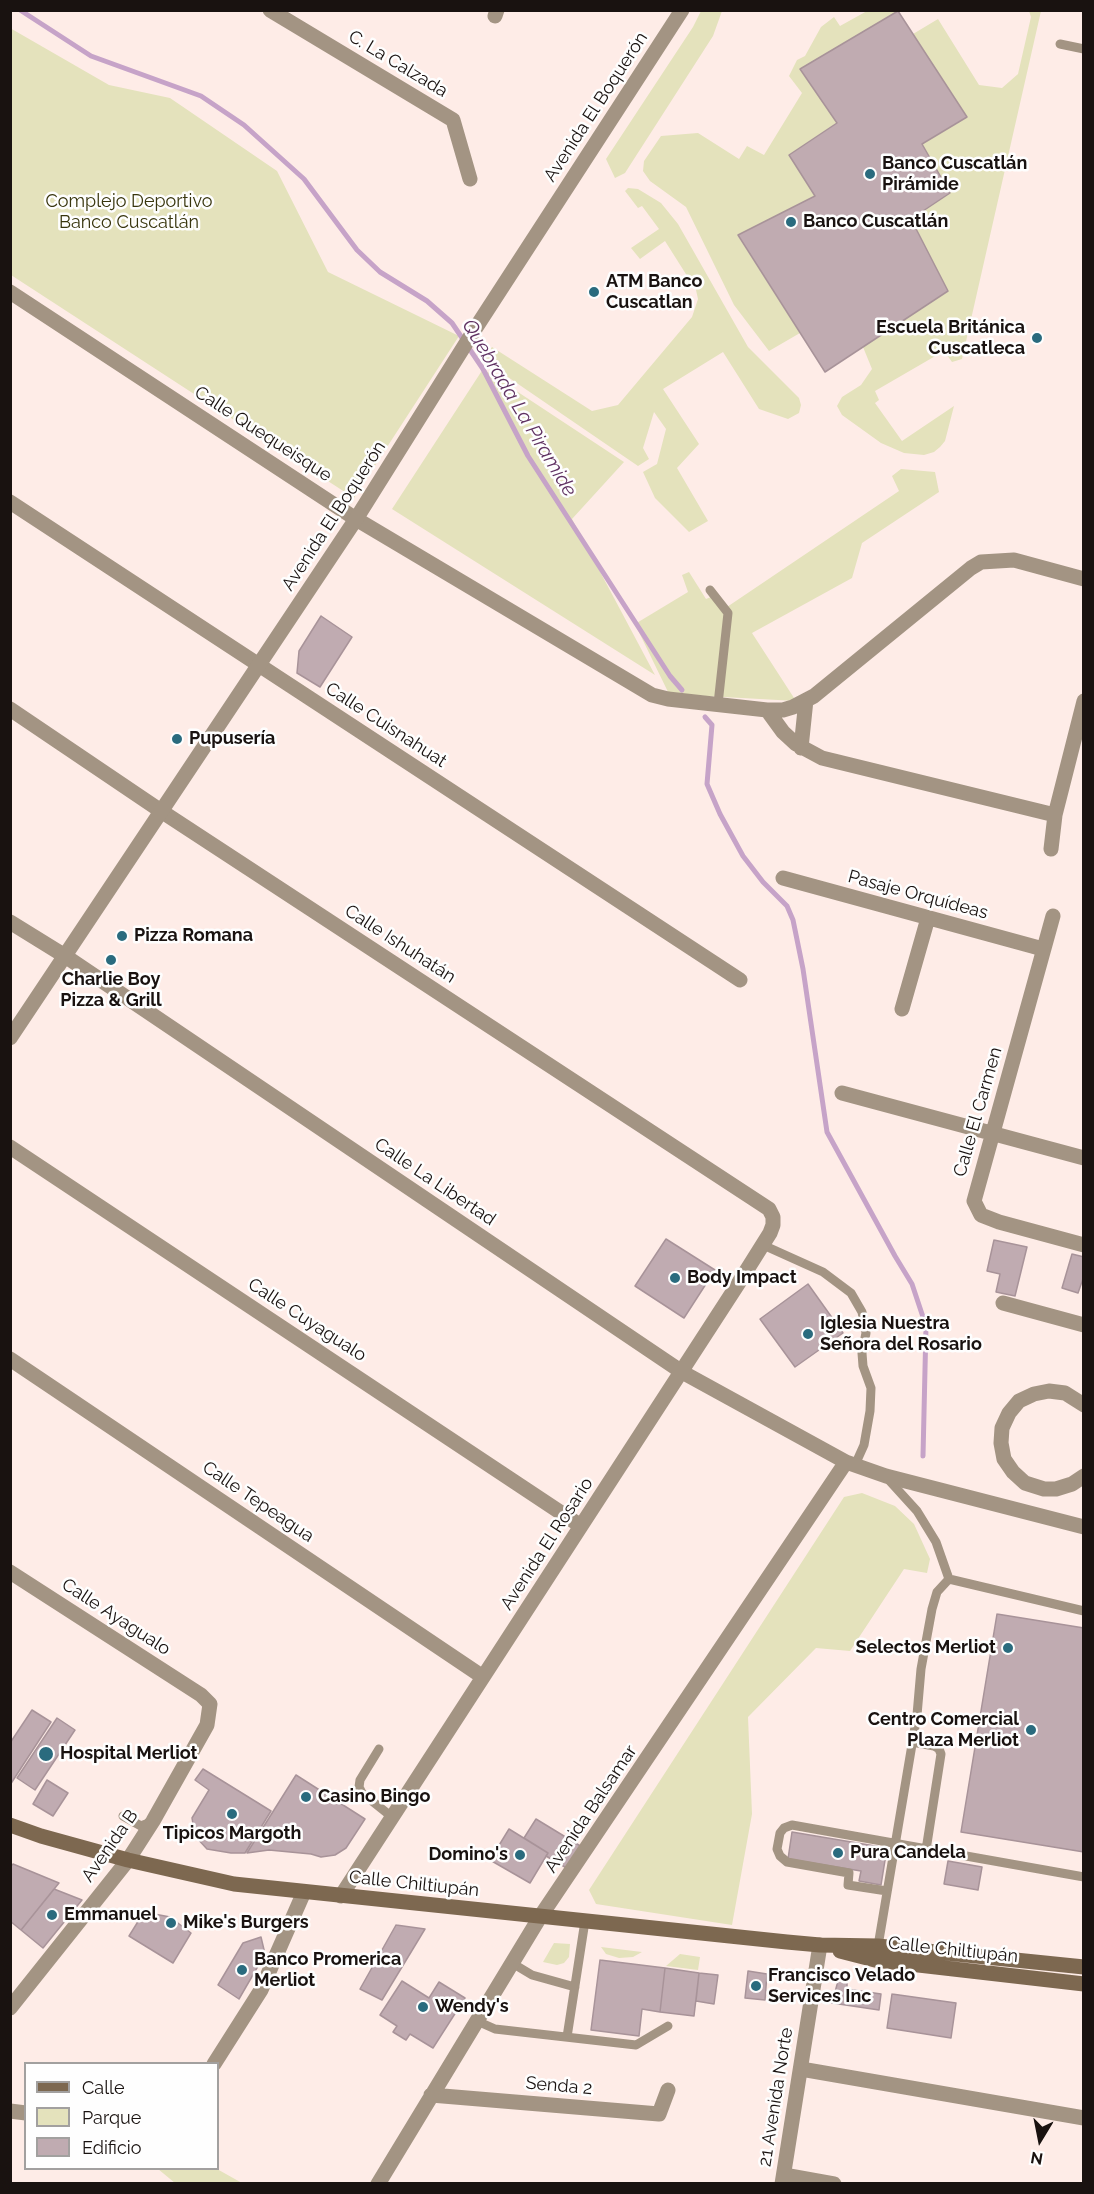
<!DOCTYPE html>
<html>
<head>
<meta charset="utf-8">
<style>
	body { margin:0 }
	#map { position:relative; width:1094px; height:2194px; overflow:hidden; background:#feece7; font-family:Raleway,sans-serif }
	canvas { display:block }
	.frame { position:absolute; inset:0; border:12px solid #191210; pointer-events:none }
	.legend { position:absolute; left:24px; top:2062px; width:195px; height:108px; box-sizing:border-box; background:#fefefe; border:2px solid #a2a09f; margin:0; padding:8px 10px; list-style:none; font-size:18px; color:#191210 }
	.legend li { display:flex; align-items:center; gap:12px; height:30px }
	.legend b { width:30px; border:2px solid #a2a09f }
	.north { position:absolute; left:1010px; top:2110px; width:60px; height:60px; -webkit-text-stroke:4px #fefefe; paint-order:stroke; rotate:190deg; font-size:16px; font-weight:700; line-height:24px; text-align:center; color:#191210 }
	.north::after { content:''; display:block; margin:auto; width:21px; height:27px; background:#191210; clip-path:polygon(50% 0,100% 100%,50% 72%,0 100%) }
</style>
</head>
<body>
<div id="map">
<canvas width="1094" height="2194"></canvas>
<div class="frame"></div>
<ul class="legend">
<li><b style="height:8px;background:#7d6850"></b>Calle</li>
<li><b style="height:16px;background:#e4e2bc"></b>Parque</li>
<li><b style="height:16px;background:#c0abb1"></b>Edificio</li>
</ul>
<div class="north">N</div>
</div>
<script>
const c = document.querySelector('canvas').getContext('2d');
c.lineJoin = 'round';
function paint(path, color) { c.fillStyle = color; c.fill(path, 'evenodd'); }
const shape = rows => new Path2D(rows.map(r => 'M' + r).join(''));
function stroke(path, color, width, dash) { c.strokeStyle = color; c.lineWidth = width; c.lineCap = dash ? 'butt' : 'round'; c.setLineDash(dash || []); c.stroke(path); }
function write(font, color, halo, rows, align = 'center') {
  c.font = font + ' Raleway,sans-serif'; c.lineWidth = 5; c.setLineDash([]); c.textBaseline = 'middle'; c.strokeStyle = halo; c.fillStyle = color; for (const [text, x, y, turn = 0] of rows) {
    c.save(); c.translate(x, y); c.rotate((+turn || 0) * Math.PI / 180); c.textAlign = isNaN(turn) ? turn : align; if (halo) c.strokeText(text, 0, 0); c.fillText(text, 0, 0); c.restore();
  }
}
paint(shape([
	[701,11,722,11,713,36,625,173,615,178,606,159,693,27],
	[867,11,898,11,800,69,837,123,789,155,815,196,738,236,800,333,769,351,734,305,686,207,650,181,643,171,644,161,661,136,698,133,739,159,747,146,764,155,802,93,789,76,797,60,805,56,821,27,834,17,840,26],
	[1029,11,1041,11,962,359,952,362,944,351,875,391,879,400,875,403,902,441,954,406,945,441,940,447,934,452,924,455,904,453,881,443,842,415,837,406,842,397,861,385,872,369,863,347,948,291,911,219,949,193,922,144,967,117,913,34,938,19,979,85,1002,88,1018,74,1031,17],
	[10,28,109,85,170,98,277,171,328,272,459,336,354,498,11,275],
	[628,188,638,189,661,203,678,224,748,347,799,398,801,405,799,413,788,419,759,409,723,352,663,389,699,444,677,468,708,521,689,532,655,498,643,472,657,464,666,429,654,412,643,448,649,459,638,466,483,360,492,347,592,411,618,405,692,317,698,299,696,290,665,241,640,259,631,248,659,229,642,206,638,208,625,191],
	[483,369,624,462,572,519,655,675,392,509],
	[901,469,935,472,939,492,862,543,852,578,752,633,796,701,669,694,635,624,688,592,682,575,689,572,706,599,718,594,727,607,899,491,892,476],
	[862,1493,895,1506,914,1524,930,1559,927,1573,904,1569,850,1651,816,1648,748,1717,752,1814,732,1925,596,1904,589,1890,844,1497],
	[554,1943,570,1944,569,1957,564,1963,557,1965,543,1962],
	[601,1947,642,1952,633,1957,619,1958,606,1954],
	[680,1954,700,1957,698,1970,666,1966],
	[158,2169,217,2169,242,2183,175,2183]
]), '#e4e2bc');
stroke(shape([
	[20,10,91,56,201,96,244,125,304,179,357,250,380,272,427,301,452,323,483,369,528,456,670,676,682,690],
	[705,717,712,725,707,784,720,814,743,856,763,882,787,906,793,920,803,969,827,1132,895,1256,912,1284,926,1326,923,1456]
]), '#c6a3c8', 5);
const building = shape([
	[898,11,967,117,922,144,950,193,911,219,948,291,825,372,738,235,815,196,789,155,837,123,800,69,898,11],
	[321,616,352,637,320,687,297,673,299,651,321,616],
	[666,1239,715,1270,684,1318,635,1286,666,1239],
	[994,1240,1027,1247,1015,1296,996,1292,1000,1274,987,1271,994,1240],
	[1072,1254,1084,1257,1084,1276,1078,1293,1062,1288,1072,1254],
	[808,1284,843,1333,795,1367,760,1319,808,1284],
	[997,1614,1084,1628,1084,1852,961,1832,997,1614],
	[32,1710,51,1722,10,1785,10,1743,32,1710],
	[57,1718,75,1730,35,1790,17,1778,57,1718],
	[203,1769,271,1811,245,1853,231,1853,207,1849,195,1836,192,1818,209,1790,195,1780,203,1769],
	[296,1775,365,1819,346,1848,335,1855,321,1857,311,1854,269,1850,247,1853,296,1775],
	[47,1780,68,1793,53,1816,33,1804,47,1780],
	[536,1819,582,1847,570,1870,546,1856,548,1853,524,1838,536,1819],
	[509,1829,548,1853,530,1883,490,1860,509,1829],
	[792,1832,887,1848,881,1885,859,1881,861,1871,788,1859,792,1832],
	[948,1861,982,1867,978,1890,944,1884,948,1861],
	[13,1864,59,1883,21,1930,10,1921,10,1867,13,1864],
	[54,1889,82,1900,43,1948,21,1930,54,1889],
	[144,1912,170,1917,191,1933,173,1963,129,1936,144,1912],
	[396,1925,425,1929,382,2000,360,1989,396,1925],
	[261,1937,265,1954,239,1999,218,1985,243,1943,261,1937],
	[600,1960,665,1968,660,2012,642,2009,639,2036,591,2030,600,1960],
	[665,1968,699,1973,694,2016,660,2012,665,1968],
	[748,1971,767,1974,765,2000,745,1998,748,1971],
	[699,1973,718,1975,714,2004,696,2001,699,1973],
	[847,1978,847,1989,881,1994,879,2010,832,2003,838,1981,847,1978],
	[402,1981,429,1998,439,1982,465,1998,433,2048,410,2034,406,2040,393,2032,397,2026,380,2015,402,1981],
	[892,1994,956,2003,951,2038,887,2028,892,1994]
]);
paint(building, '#c0abb1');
stroke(building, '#a89399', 1.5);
stroke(shape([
	[1060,44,1084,49],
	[710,590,728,613,718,704],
	[763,1245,823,1272,851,1293,862,1312,866,1333,862,1353,863,1366,871,1388,870,1411,864,1445,855,1465],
	[887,1478,917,1511,936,1542,949,1579],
	[949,1579,1084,1611],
	[912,1742,934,1746,939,1749,941,1754,926,1850],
	[379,1749,360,1780,359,1787,362,1793,392,1817],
	[123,1816,141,1826,151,1822],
	[887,1891,848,1885,849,1873,787,1862,780,1856,777,1849,780,1833,784,1828,792,1825,1084,1877],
	[878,1946,917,1715,921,1669,932,1609,937,1592,949,1579],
	[512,1963,532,1975,575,1987],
	[477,2021,495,2029,636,2045,668,2026],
	[567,2037,585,1921]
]), '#a39483', 9);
stroke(shape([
	[270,10,453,120,470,179],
	[495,16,497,10],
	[10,292,356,519,652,695,668,699,767,710,783,710,793,707,814,696,971,568,981,562,1014,560,1084,579],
	[10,502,740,980],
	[10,709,161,811,769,1209,773,1217,773,1225,770,1233,738,1284,341,1896],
	[767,710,783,732,796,744,822,758,1055,815],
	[801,748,806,700],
	[1051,849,1055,815,1084,701],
	[783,878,1043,949],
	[1053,916,974,1201,981,1215,999,1222,1084,1245],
	[65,956,682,1372,846,1462,886,1476,1084,1527],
	[902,1009,928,918],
	[842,1093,1084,1158],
	[10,1147,581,1526],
	[1003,1303,1084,1325],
	[10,1359,483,1677],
	[1084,1405,1065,1393,1049,1391,1034,1394,1019,1401,1009,1413,1002,1428,1001,1443,1004,1459,1013,1472,1025,1483,1044,1489,1056,1489,1072,1484,1084,1476],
	[10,1572,201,1695,210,1704,207,1725,153,1821,128,1860,10,2008],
	[214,2064,261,1990,304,1892],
	[801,2069,1084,2118],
	[431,2095,659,2114,668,2090],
	[10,2111,26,2113],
	[784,2175,834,2184],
	[378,2184,540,1917,846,1462],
	[782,2184,820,1945]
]), '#a39483', 15);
stroke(shape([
	[10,922,65,956],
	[10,1038,356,519,475,329,682,10]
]), '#a39483', 15);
stroke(shape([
	[10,1825,41,1836,128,1860,234,1884,787,1942,820,1945,878,1946,1084,1967],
	[840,1951,875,1960,1084,1984]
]), '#7d6850', 15);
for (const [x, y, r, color] of [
	[870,174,6,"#2a6b7e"],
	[791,222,6,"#2a6b7e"],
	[594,292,6,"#2a6b7e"],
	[1037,338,6,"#2a6b7e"],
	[177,739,6,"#2a6b7e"],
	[122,936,6,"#2a6b7e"],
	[111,960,6,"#2a6b7e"],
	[675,1278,6,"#2a6b7e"],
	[808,1334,6,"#2a6b7e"],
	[1008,1648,6,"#2a6b7e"],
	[1031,1730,6,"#2a6b7e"],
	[46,1754,8,"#2a6b7e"],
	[306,1797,6,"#2a6b7e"],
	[232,1814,6,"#2a6b7e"],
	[838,1853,6,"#2a6b7e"],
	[520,1855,6,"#2a6b7e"],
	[52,1915,6,"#2a6b7e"],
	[171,1923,6,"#2a6b7e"],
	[242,1970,6,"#2a6b7e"],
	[756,1986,6,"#2a6b7e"],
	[423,2007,6,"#2a6b7e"]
]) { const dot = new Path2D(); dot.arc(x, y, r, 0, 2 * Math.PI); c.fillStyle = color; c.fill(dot); stroke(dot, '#fefefe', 2); }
write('18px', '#191210', '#fefefe', [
	["C. La Calzada",398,64,31],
	["Avenida El Boquerón",596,107,-57],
	["Calle Quequeisque",263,434,33],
	["Avenida El Boquerón",334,516,-57],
	["Calle Cuisnahuat",386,725,33],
	["Pasaje Orquídeas",918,895,15],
	["Calle Ishuhatán",400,944,33],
	["Calle El Carmen",978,1112,-74],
	["Calle La Libertad",435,1182,34],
	["Calle Cuyagualo",307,1320,33],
	["Calle Tepeagua",258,1502,34],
	["Avenida El Rosario",547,1544,-57],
	["Calle Ayagualo",116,1617,33],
	["Avenida Balsamar",591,1809,-56],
	["Avenida B",110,1846,-55],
	["Calle Chiltiupán",414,1884,6],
	["Calle Chiltiupán",953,1950,6],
	["Senda 2",559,2086,5],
	["21 Avenida Norte",776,2097,-81]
]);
write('bold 18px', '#191210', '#fefefe', [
	["Banco Cuscatlán",882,164],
	["Pirámide",882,185],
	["Banco Cuscatlán",803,222],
	["ATM Banco",606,282],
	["Cuscatlan",606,303],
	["Escuela Británica",1025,328,"right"],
	["Cuscatleca",1025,349,"right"],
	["Pupusería",189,739],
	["Pizza Romana",134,936],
	["Charlie Boy",111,980,"center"],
	["Pizza & Grill",111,1001,"center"],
	["Body Impact",687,1278],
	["Iglesia Nuestra",820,1324],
	["Señora del Rosario",820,1345],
	["Selectos Merliot",996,1648,"right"],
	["Centro Comercial",1019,1720,"right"],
	["Plaza Merliot",1019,1741,"right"],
	["Hospital Merliot",60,1754],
	["Casino Bingo",318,1797],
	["Tipicos Margoth",232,1834,"center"],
	["Pura Candela",850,1853],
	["Domino's",508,1855,"right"],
	["Emmanuel",64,1915],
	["Mike's Burgers",183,1923],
	["Banco Promerica",254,1960],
	["Merliot",254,1981],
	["Francisco Velado",768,1976],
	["Services Inc",768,1997],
	["Wendy's",435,2007]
], 'left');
write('18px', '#38350d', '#fefefe', [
	["Complejo Deportivo",129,202],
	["Banco Cuscatlán",129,223]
]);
write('italic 20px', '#603262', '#fefefe', [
	["Quebrada La Piramide",519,408,59]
]);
</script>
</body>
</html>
